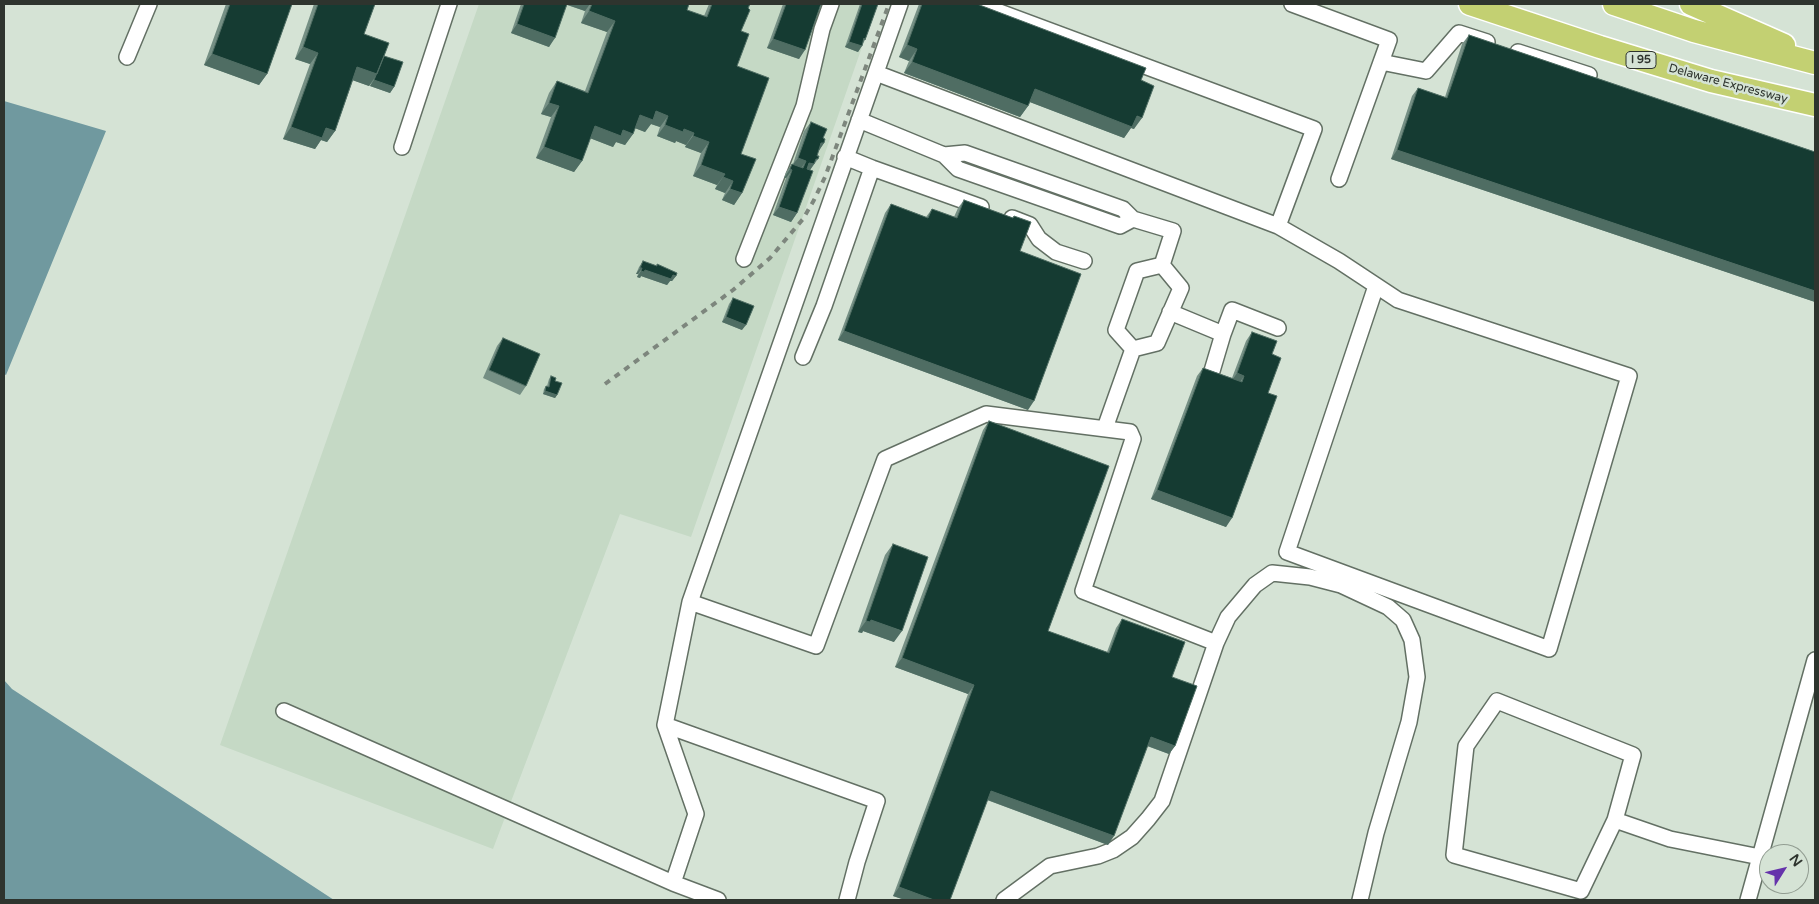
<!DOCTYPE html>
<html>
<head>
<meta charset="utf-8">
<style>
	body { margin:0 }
	#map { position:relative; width:1819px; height:904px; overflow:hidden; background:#d5e3d5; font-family:"Varela Round",sans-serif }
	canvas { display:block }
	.frame { position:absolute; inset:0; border:5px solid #2e342e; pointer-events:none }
	.north { position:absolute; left:1759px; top:844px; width:50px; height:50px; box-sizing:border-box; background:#d5e3d5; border:1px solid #929d92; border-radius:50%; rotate:54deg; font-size:14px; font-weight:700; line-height:20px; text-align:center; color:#2e342e }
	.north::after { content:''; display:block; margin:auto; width:18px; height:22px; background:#6533ab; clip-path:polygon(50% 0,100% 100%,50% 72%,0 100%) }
</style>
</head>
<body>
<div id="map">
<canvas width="1819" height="904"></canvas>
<div class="frame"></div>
<div class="north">N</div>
</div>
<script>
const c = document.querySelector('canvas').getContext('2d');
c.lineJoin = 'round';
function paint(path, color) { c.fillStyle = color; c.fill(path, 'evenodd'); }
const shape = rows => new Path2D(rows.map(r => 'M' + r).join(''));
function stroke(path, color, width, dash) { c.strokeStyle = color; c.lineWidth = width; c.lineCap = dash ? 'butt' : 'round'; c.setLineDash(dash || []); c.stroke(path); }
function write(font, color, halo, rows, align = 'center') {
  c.font = font + ' "Varela Round",sans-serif'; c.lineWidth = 5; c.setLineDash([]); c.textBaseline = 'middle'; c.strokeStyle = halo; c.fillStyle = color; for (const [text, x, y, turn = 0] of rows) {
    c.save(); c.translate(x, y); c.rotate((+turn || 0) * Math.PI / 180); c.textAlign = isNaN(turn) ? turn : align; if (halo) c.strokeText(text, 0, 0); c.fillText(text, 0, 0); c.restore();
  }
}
paint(shape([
	[479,4,877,4,691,537,620,514,493,849,220,745]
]), '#c5d9c5');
paint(shape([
	[4,101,106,131,6,375,4,374],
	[4,680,12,689,334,900,4,900]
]), '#70999f');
const minor = shape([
	[1292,4,1389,40,1339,179],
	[1518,52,1589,75],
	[127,57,149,4],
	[1381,62,1426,71,1459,33,1487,42],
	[876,73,1278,226,1314,129,978,4],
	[859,120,944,155,958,169,1120,226,1133,219,1123,209,965,153,944,155],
	[402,147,449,4],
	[872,168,981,207],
	[1012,218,1030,225,1039,239,1056,252,1084,261],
	[1133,219,1173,231,1162,265],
	[1278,226,1339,261,1398,300,1629,376,1549,649,1287,552,1376,286],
	[744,259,804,106,822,29,831,4],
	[1170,312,1223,334,1232,310,1278,328],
	[1133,349,1157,343,1181,288,1162,265],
	[1133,349,1116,330,1137,271,1162,265],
	[803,357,824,306,872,168,845,157],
	[1212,371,1223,334],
	[1105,428,1133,349],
	[690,602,900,4],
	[1216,643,1228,617,1255,585,1272,573,1310,577,1341,585,1388,607,1403,620,1412,640,1417,677,1409,722,1376,833,1360,900],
	[284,711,673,883,696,814,665,725],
	[1615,820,1581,891,1454,855,1466,746,1497,701,1633,755,1615,820,1670,839,1760,857],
	[673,883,718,900],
	[847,900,857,862,877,801,665,725,690,602,816,646,885,459,986,414,1130,432,1133,439,1083,591,1216,643,1162,801,1148,819,1132,837,1113,850,1098,856,1050,866,1004,900],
	[1748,900,1815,660]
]);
const highway = shape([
	[1470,4,1600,47,1711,81,1815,105],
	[1614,4,1694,31,1815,63],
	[1691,4,1784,45]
]);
stroke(minor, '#637064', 18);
stroke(highway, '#fff', 25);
stroke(minor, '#fff', 15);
stroke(highway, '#c3d072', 22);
stroke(shape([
	[605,384,733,290,770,258,803,219,814,200,825,177,889,4]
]), '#7d867d', 4, [6, 6]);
paint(shape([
	[226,4,292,4,267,74,259,85,204,65],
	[314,4,375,4,364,34,384,56,394,87,390,93,370,86,372,83,369,86,353,80,335,131,327,142,321,140,315,149,283,139,310,64,295,59],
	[521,4,689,4,687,10,704,16,709,4,750,4,741,31,737,66,741,154,742,193,734,205,722,200,725,193,715,189,717,185,693,176,701,153,685,147,686,145,676,141,675,143,657,136,660,127,651,124,645,132,635,128,633,134,625,145,616,142,613,147,590,138,582,161,574,172,536,158,551,117,541,114,549,93,557,81,585,91,607,32,581,23,585,11,567,5,549,47,511,33],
	[783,4,821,4,799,59,767,48],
	[860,4,878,4,865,40,858,52,845,47],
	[919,4,977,4,1141,80,1134,129,1131,128,1124,138,1030,102,1028,106,1020,117,904,73,909,61,899,57],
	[1469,35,1815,152,1815,302,1391,159,1412,96,1418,88,1445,97,1462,44],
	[811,122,823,138,824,143,818,152,817,156,818,159,810,170,797,213,791,222,773,215,786,178,784,178,786,172,792,164,793,164,804,131],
	[964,200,1013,218,1014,216,1020,251,1028,410,838,340,885,213,891,204,926,217,932,209,954,217,958,208],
	[643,261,676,276,672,281,670,281,667,285,641,276,640,278,637,277,638,274,636,274,639,267],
	[733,298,742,330,722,322,729,304],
	[1252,332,1272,354,1268,393,1226,527,1151,499,1197,376,1203,368,1232,378,1246,341],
	[503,338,526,386,520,395,483,378,497,346],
	[551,376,555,381,557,395,555,398,543,394,544,389,546,386,547,386,549,379],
	[989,421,1048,631,1107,652,1116,628,1122,619,1172,677,1175,746,1169,754,1147,746,1108,845,987,800,950,900,905,900,893,896,968,694,895,667,983,430],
	[893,544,894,642,863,631,862,633,858,632,885,555]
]), '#758f84');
paint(shape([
	[565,4,590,4,585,11],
	[589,11,615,21,607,32,581,23],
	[517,24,555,38,549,47,511,33],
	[773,39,805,50,799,59,767,48],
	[849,42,862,46,858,52,845,47],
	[907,45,917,49,909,61,899,57],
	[303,47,318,53,310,64,295,59],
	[212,54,267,74,259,85,204,65],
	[912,62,1028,106,1020,117,904,73],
	[357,67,377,74,369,86,349,79],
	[374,80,394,87,390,93,370,86],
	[1035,89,1137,116,1142,118,1134,129,1131,128,1124,138,1027,101],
	[549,103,559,106,551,117,541,114],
	[656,111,668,116,660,127,651,124,645,132,632,127,640,115],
	[665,125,684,129,694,133,686,145,676,141,675,143,657,136],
	[595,126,623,130,633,134,625,145,616,142,613,147,587,137],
	[291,127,326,128,335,131,327,142,321,140,315,149,283,139],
	[693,136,709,142,701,153,685,147],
	[821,143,824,143,818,152],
	[544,147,582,161,574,172,536,158],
	[1397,150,1815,291,1815,302,1391,159],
	[798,158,806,161,800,170,791,167],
	[809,163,814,164,808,173,803,171],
	[701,165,725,174,717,185,693,176],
	[790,169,792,170,786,178,784,178],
	[723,177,733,181,725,193,715,189],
	[730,189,742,193,734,205,722,200],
	[779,207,797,213,791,222,773,215],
	[640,268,642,268,638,274,636,274],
	[645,270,673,275,676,276,672,281,670,281,667,285,641,276,640,278,637,277,641,271],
	[726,317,746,325,742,330,722,322],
	[844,331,1034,401,1028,410,838,340],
	[1237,373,1244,376,1238,385,1231,382],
	[545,391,557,395,555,398,543,394],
	[1157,490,1232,518,1226,527,1151,499],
	[871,620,902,631,894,642,863,631,862,633,858,632,866,621],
	[902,658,974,685,968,694,895,667],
	[1151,737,1175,746,1169,754,1145,745],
	[991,791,1114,836,1108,845,985,799],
	[899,887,934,900,905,900,893,896]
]), '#4f6d63');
const building = shape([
	[230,4,292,4,267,74,212,54,230,4],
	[318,4,375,4,364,34,389,43,377,74,357,67,335,131,326,128,322,138,291,127,318,53,303,47,318,4],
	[524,4,567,4,555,38,517,24,524,4],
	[592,4,689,4,687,10,707,17,712,4,750,4,748,8,750,10,741,31,749,34,737,66,769,78,741,154,756,159,742,193,730,189,733,181,723,177,725,174,701,165,709,142,693,136,694,133,684,129,683,132,665,125,668,116,656,111,653,120,640,115,633,134,623,130,621,136,595,126,582,161,544,147,559,106,549,103,557,81,588,93,615,21,589,11,592,4],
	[786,4,821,4,805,50,773,39,786,4],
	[862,4,878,4,865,40,864,38,862,46,849,42,862,4],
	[922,4,977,4,1146,68,1141,80,1154,86,1142,118,1137,116,1132,127,1035,89,1028,106,912,62,917,49,907,45,922,4],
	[1469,35,1815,152,1815,291,1397,150,1418,88,1447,98,1469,35],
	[384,56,403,62,394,87,374,80,384,56],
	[811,122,827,129,823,138,825,139,824,143,821,143,817,156,819,156,818,159,816,159,814,164,809,163,807,169,813,171,797,213,779,207,792,170,790,169,792,164,803,168,806,161,798,158,811,122],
	[964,200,1013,218,1014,216,1031,222,1020,251,1081,274,1034,401,844,331,891,204,928,218,932,209,957,218,964,200],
	[643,261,657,266,657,264,677,273,676,276,673,275,671,279,645,270,644,272,641,271,642,268,640,268,643,261],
	[733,298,754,306,746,325,726,317,733,298],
	[1252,332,1277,341,1272,354,1281,358,1268,393,1277,396,1232,518,1157,490,1203,368,1242,382,1244,376,1237,373,1252,332],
	[503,338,540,354,526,386,489,370,503,338],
	[551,376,556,378,555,381,562,383,557,395,545,391,546,386,549,387,551,376],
	[989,421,1109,466,1048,631,1109,653,1122,619,1185,642,1172,677,1197,686,1175,746,1151,737,1114,836,991,791,950,900,934,900,899,887,974,685,902,658,989,421],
	[893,544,928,557,902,631,871,620,870,622,866,621,893,544]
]);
paint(building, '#153b32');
stroke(building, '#4f6d63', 1);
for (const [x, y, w] of [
	[1641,60,30]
]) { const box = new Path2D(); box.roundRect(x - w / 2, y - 8.5, w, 17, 4); c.fillStyle = '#d5e3d5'; c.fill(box); stroke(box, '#2e342e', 1); }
write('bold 11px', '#2e342e', null, [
	["I 95",1641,60]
]);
write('12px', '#2e342e', '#d5e3d5', [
	["Delaware Expressway",1728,84,15]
]);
</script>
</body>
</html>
